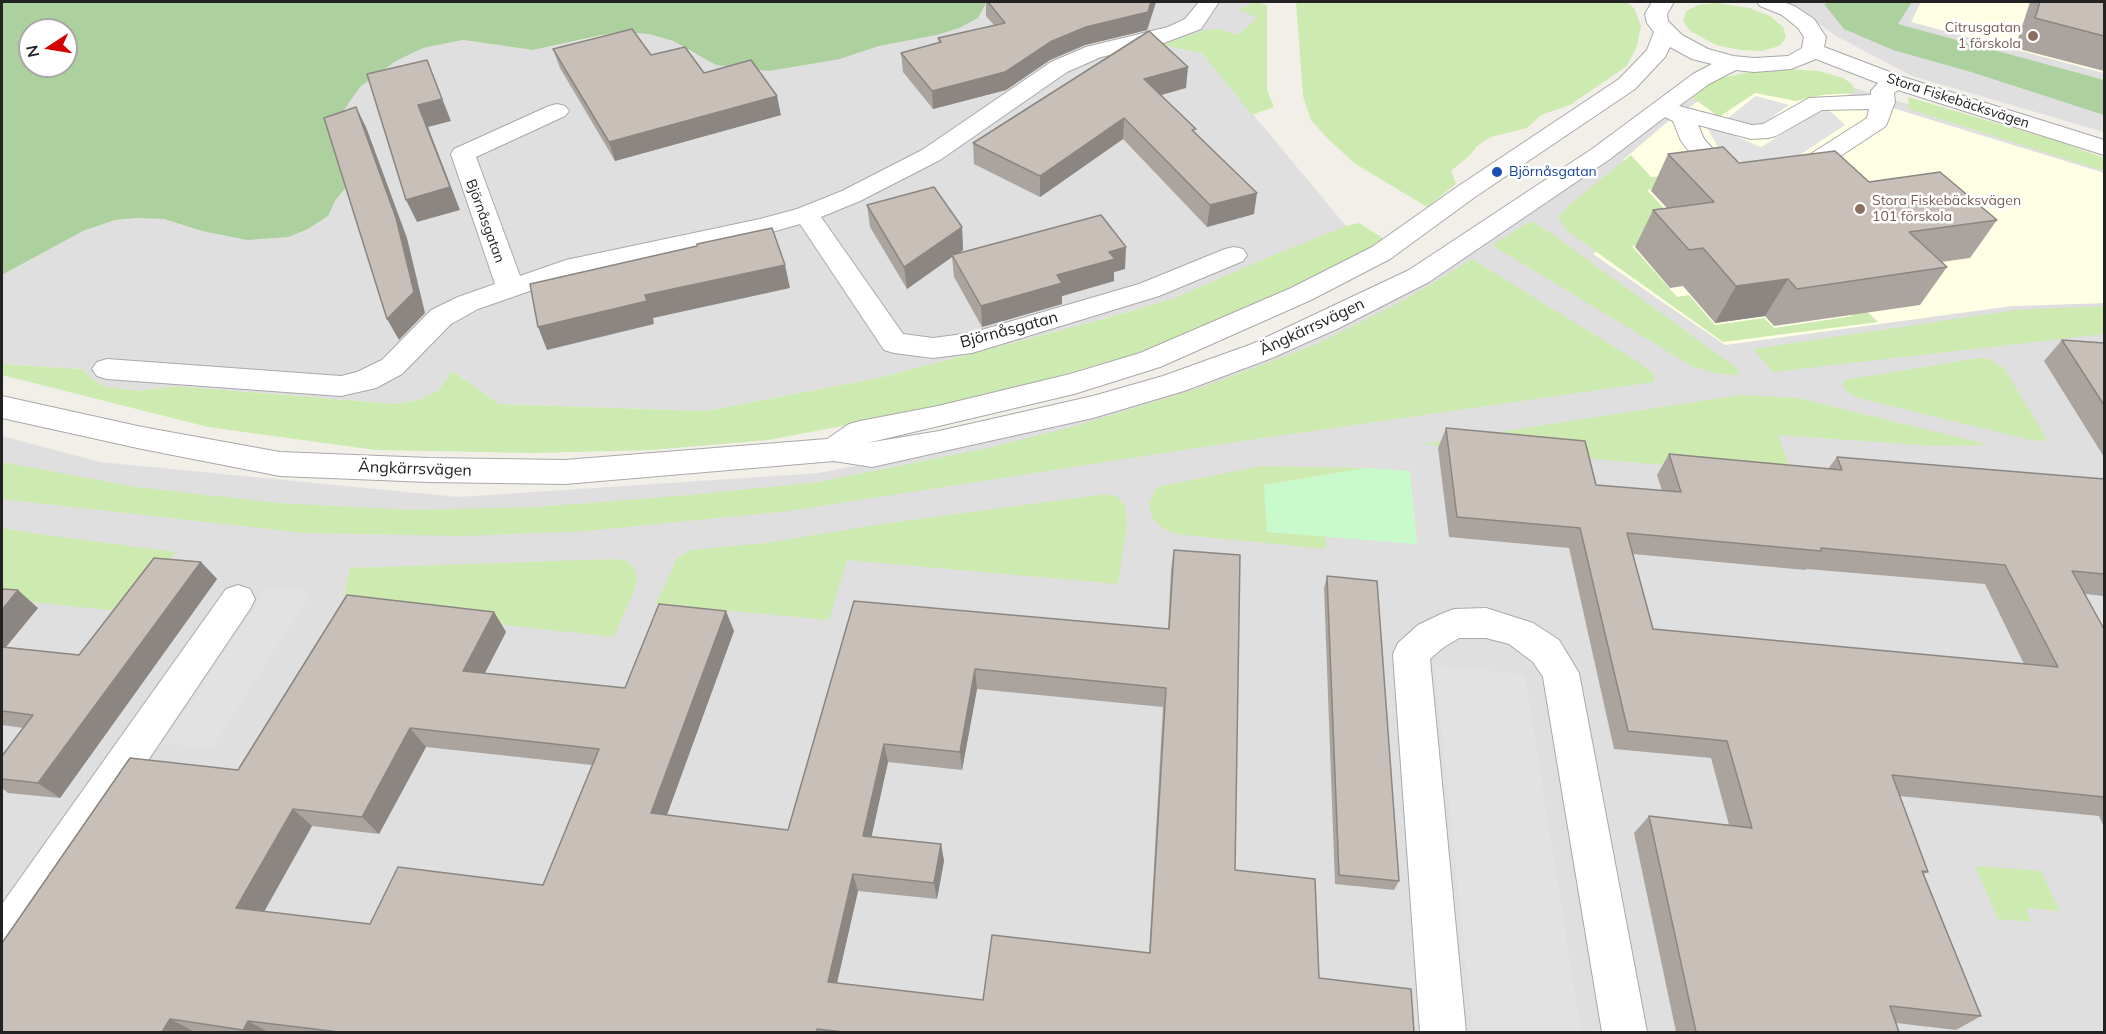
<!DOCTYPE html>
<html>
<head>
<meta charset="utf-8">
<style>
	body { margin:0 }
	#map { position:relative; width:2106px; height:1034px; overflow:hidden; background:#f2efe9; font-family:Mulish,sans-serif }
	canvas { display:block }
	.frame { position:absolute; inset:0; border:3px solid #222; pointer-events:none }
	.north { position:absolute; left:18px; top:18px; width:60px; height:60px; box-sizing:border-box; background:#fff; border:2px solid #a7a7a7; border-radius:50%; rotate:258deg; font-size:16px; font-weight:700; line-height:24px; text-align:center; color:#222 }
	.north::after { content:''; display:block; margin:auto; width:21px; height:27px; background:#d40000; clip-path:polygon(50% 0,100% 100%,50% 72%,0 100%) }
</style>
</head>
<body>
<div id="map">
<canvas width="2106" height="1034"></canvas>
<div class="frame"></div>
<div class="north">N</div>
</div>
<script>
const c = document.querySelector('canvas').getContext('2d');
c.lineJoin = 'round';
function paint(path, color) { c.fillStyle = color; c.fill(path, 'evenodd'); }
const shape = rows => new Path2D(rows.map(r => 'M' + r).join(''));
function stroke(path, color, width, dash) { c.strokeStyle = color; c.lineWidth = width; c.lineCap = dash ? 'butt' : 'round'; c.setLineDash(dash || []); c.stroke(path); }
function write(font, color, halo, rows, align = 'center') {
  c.font = font + ' Mulish,sans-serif'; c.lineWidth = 5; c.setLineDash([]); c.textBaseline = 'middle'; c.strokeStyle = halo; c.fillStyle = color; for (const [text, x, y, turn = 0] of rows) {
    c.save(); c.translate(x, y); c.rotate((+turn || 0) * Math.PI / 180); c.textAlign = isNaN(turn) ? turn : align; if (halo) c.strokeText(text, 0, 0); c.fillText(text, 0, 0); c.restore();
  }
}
paint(shape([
	[987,2,1256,2,1238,9,1258,18,1238,35,1219,29,1202,53,1346,226,1172,299,1096,321,878,378,706,411,499,404,452,371,439,390,422,399,395,404,175,386,139,391,102,386,81,369,2,364,2,275,83,231,115,220,137,218,164,219,202,231,223,234,328,215,335,201,351,181,338,132,344,110,361,86,396,61,423,48,462,40,533,50,621,32,649,34,673,41,694,54,840,59,879,46,937,35,978,18],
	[1781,2,2104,2,2104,132,1912,76,1836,36,1791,4],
	[1825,79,2104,164,2104,173,1818,85,1633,196,1615,242,1593,254,2012,306,2104,303,2104,1032,2,1032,2,436,100,462,458,497,819,473,1008,436,1358,315,1696,96]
]), '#e0dfdf');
paint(shape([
	[1921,2,2104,2,2104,73,1911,22],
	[1817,85,2104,173,2104,303,2012,306,1725,345,1593,254,1615,242,1633,196,1623,160,1666,123,1710,93]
]), '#ffffe5');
paint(shape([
	[1256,2,1267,5,1267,90,1274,107,1252,115,1202,53,1161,45,1205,30,1219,29,1238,35,1257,18,1238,9],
	[1296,2,1626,2,1634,8,1641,26,1637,46,1627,66,1570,105,1541,115,1527,128,1491,137,1477,146,1469,156,1451,171,1456,184,1427,207,1354,163,1327,138,1311,120,1303,96],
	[1717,3,1750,8,1770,16,1783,27,1786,37,1783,42,1779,46,1762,51,1740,50,1716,45,1690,31,1683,21,1686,11,1698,5],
	[1788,69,1819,71,1843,78,1852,84,1855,90,1853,93,1822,95,1796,101,1755,93,1719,117,1693,98,1693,91,1706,81,1749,72],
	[1908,97,2060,142,2104,158,2104,171,1909,109],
	[1631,155,1651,177,1663,176,1672,186,1647,190,1690,236,1632,246,1677,297,1689,295,1715,325,1764,318,1774,328,1853,316,1844,305,1858,303,1878,322,1723,342,1567,231,1558,217,1569,205],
	[1531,221,1552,234,1738,369,1740,375,1719,374,1693,367,1492,245],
	[1359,223,1386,240,1244,312,1152,349,1015,388,891,417,768,440,652,450,533,453,375,450,208,427,2,375,2,364,81,369,102,386,139,391,175,386,395,404,422,399,439,390,452,371,499,404,706,411,878,378,1096,321,1172,299,1281,252,1346,226],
	[1472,259,1637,361,1653,373,1654,382,1215,445,789,511,587,531,464,536,304,533,2,499,2,462,136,487,278,503,410,510,537,507,678,496,819,482,983,449,1075,426,1200,388,1315,345,1406,299],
	[2104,306,2104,334,1773,372,1753,349,2016,310],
	[1979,358,1989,359,2004,368,2047,439,2041,441,2031,440,1858,398,1847,392,1842,385,1844,380],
	[1740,395,1799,398,1989,445,1935,446,1778,435,1793,476,1421,444],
	[1260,466,1366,468,1264,485,1267,532,1325,536,1326,549,1175,534,1163,528,1152,518,1149,503,1157,487],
	[1106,494,1117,497,1125,505,1127,525,1118,584,847,560,829,620,656,604,677,558,691,550,766,543,875,525],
	[2,528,39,534,176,552,128,612,2,599],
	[616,559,627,561,634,568,637,577,635,588,614,637,342,607,350,568],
	[1975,866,2041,871,2060,911,2026,908,2031,922,1998,919]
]), '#cdebb0');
paint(shape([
	[2,2,987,2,978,18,959,28,937,35,879,46,840,59,769,71,716,65,673,41,649,34,621,32,602,35,533,50,463,40,423,48,396,61,361,86,344,110,338,132,351,181,335,201,328,216,308,229,288,237,247,240,202,231,164,219,137,218,115,220,83,231,2,275],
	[30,30,66,30,66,66,30,66],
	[1833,2,1912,2,1898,24,2104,80,2104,115,1971,72,1893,50,1844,29,1824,4]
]), '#add19e');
paint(shape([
	[1366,468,1410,471,1417,544,1267,532,1264,485]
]), '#c8facc');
paint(shape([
	[1756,96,1789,105,1756,129,1725,120],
	[1826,107,1845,125,1789,162,1750,165,1731,158,1719,149,1708,129,1711,126,1761,147],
	[268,587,312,592,212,748,163,743],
	[1435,665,1525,675,1581,1032,1473,1032]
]), '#e2e2e2');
const minor = shape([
	[1199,2,1219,2,1201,29,1161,44,1101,57,1067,72,940,160,860,201,821,217,903,334,933,338,971,333,1139,284,1225,249,1234,247,1243,249,1247,255,1243,261,1159,296,972,353,933,358,894,353,884,350,800,224,765,234,573,276,478,309,451,324,402,374,376,388,341,396,107,379,97,376,92,369,97,362,107,359,341,376,357,372,382,360,431,310,458,297,495,284,451,154,454,149,549,106,557,104,565,106,569,111,565,116,476,157,520,276,566,260,760,219,797,209,842,191,922,150,1051,62,1086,47,1168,27,1185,19,1199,2],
	[1652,2,1674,2,1667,14,1668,21,1682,35,1708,49,1733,56,1754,58,1788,56,1802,48,1804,37,1798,28,1782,15,1760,6,1757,2,1784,2,1796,7,1814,19,1826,37,1824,47,1903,77,2104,140,2104,155,1898,90,1894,93,1895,102,1886,126,1810,176,1801,178,1783,177,1780,172,1783,167,1795,164,1867,118,1869,109,1822,110,1776,136,1768,138,1751,139,1698,125,1704,139,1713,149,1733,162,1747,166,1750,171,1747,176,1738,178,1715,172,1695,159,1681,141,1673,121,1665,117,1610,159,1429,282,1339,328,1272,358,1184,391,1093,418,872,467,834,461,565,484,429,482,280,476,142,449,2,418,2,396,142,427,280,452,429,458,565,460,827,439,849,424,860,421,938,406,1070,374,1140,353,1291,288,1372,247,1457,187,1619,79,1647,50,1654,32,1647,23,1645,14,1652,2],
	[1670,47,1692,59,1712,64,1693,74,1592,149,1409,270,1252,344,1163,376,1093,396,939,431,867,443,1074,394,1160,367,1311,300,1390,259,1475,197,1635,89,1665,57,1670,47],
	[1816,59,1878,83,1871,91,1871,95,1809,98,1763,124,1752,125,1679,106,1709,84,1736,70,1754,72,1791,69,1816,59],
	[238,585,250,589,255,599,250,609,17,955,2,961,2,904,226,589,238,585],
	[1486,608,1533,623,1559,640,1579,673,1647,1032,1602,1032,1543,677,1533,662,1509,644,1486,638,1459,638,1444,647,1430,659,1466,1032,1420,1032,1393,654,1398,643,1418,625,1441,614,1454,609,1486,608]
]);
stroke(minor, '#a9a9a9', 2);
paint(minor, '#fff');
paint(shape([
	[986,2,1156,2,1147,30,1085,45,1050,60,1006,90,933,109,903,72,901,53,939,43,938,38,994,25,986,16],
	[2030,2,2104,2,2104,71,2015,48],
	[553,49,651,55,704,73,781,115,615,161,560,68],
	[1186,88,1161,95,1196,134,1254,214,1207,227,1123,139,1040,197,974,164,973,143],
	[1668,154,1869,182,1997,220,1970,258,1941,262,1947,267,1920,305,1774,326,1765,316,1715,323,1683,286,1670,288,1635,247,1653,210,1667,208,1651,191],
	[867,205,962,227,963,250,958,254,1125,269,1114,272,1114,281,1062,296,1062,304,982,327,954,277,952,257,907,289,870,227],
	[2062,340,2104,343,2104,457,2044,361],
	[1446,428,1596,485,1662,491,1657,475,1669,454,1828,469,1837,457,2104,479,2104,596,2085,594,2104,629,2104,827,2099,816,1899,796,1928,872,1924,874,1981,1016,1956,1030,1896,1023,1899,1032,1676,1032,1634,833,1649,816,1729,825,1711,758,1614,749,1569,548,1449,537,1438,448],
	[1633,554,1805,570,1807,569,1985,584,2024,664,1653,629],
	[1174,550,1235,870,1319,978,1414,1032,2,1032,238,770,494,612,506,632,485,673,625,688,734,631,667,815,788,830,854,601,1168,629,1171,570],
	[977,689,1163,707,1149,953,983,1000,837,983,858,891,937,899,944,861,941,844,871,836,888,762,962,770],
	[426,747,592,765,543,885,370,924,264,912,312,826,379,834],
	[201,562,217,579,60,798,8,793,2,788,2,756,24,728,2,725,2,589,38,608,5,647,79,655],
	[1327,576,1399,881,1394,890,1335,884,1324,588]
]), '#aba49e');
paint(shape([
	[1151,2,1156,2,1147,30,1085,45,1050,60,1006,90,933,109,932,91,1086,27],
	[427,60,451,121,428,127,460,210,417,222,406,200,418,105],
	[1188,67,1186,88,1143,100,1144,79],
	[777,96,781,115,615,161,609,142],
	[356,107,366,127,407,238,425,313,399,340,387,319],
	[1124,118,1123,139,1040,197,1040,176],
	[1257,193,1254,214,1207,227,1210,205],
	[962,227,963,250,953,257,952,255,952,257,907,289,904,267],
	[1126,247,1125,269,1114,272,1114,281,1062,296,1062,304,982,327,981,306,1057,275,1109,252],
	[785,265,790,288,653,318,654,324,547,350,538,327,645,295],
	[1788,279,1765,316,1715,323,1736,286],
	[201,562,217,579,60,798,38,783],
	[18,590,38,608,2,652,2,610],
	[726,611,734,631,661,831,651,813],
	[494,612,506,632,476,690,463,671],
	[975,669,977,689,962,770,960,752],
	[410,728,426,747,379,834,362,817],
	[884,744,888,762,868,853,863,836],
	[293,809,312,826,257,924,236,908],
	[941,844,944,861,937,899,934,883],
	[853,874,858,891,834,996,828,982],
	[170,1019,195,1032,162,1032],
	[248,1021,268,1032,246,1032,243,1030]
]), '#8b8681');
const building = shape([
	[988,2,1151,2,1148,12,1086,27,1050,42,1005,72,932,91,901,53,941,42,938,38,1005,23,988,2],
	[2040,2,2104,2,2104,36,2035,18,2040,2],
	[632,29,651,55,685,47,704,73,751,60,777,96,609,142,553,49,632,29],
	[1149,31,1188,67,1144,79,1196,129,1192,130,1257,193,1210,205,1124,118,1040,176,973,143,1149,31],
	[427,60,442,99,418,105,450,187,406,200,367,74,427,60],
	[356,107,396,218,414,292,387,319,324,118,356,107],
	[1723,147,1739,163,1835,151,1869,182,1940,172,1997,220,1909,232,1947,267,1797,289,1788,279,1736,286,1703,248,1689,250,1653,210,1714,202,1668,154,1723,147],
	[934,187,962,227,904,267,867,205,934,187],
	[1101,215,1126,247,1109,252,1115,259,1057,275,1062,283,981,306,952,255,1101,215],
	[772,228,785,265,645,295,647,301,538,327,530,284,697,246,697,244,772,228],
	[2062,340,2104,343,2104,405,2062,340],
	[1446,428,1585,441,1596,485,1681,492,1669,454,1842,470,1837,457,2104,479,2104,574,2072,571,2104,629,2104,797,1892,775,1928,872,1922,871,1981,1016,1890,1006,1899,1032,1696,1032,1649,816,1752,828,1727,741,1628,731,1580,528,1457,517,1446,428],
	[1627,533,1821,551,1821,548,2005,565,2058,667,1653,629,1627,533],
	[1174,550,1240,555,1235,870,1315,879,1319,978,1411,989,1414,1032,844,1032,817,1029,817,1032,339,1032,248,1021,243,1030,170,1019,162,1032,2,1032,2,943,130,758,238,770,347,595,494,612,463,671,625,688,659,604,726,611,651,813,788,830,854,601,1169,629,1174,550],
	[975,669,1166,688,1150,953,992,935,983,1000,828,982,853,874,934,883,941,844,863,836,884,744,960,752,975,669],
	[410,728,599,749,543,885,398,867,370,924,236,908,293,809,362,817,410,728],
	[154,558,201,562,38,783,2,779,2,756,33,715,2,711,2,647,79,655,154,558],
	[1327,576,1377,581,1399,881,1339,875,1327,576],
	[2,589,18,590,2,610,2,589]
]);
paint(building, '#c7bfb8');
stroke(building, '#8b8681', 1.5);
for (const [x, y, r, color] of [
	[2033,36,6,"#8d6e63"],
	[1497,172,6,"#1a4fb4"],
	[1860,209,6,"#8d6e63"]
]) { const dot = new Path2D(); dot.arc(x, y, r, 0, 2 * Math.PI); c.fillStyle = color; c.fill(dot); stroke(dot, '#fff', 2); }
write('14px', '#785e54', '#fff', [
	["Citrusgatan",2021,28],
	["1 förskola",2021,44],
	["Stora Fiskebäcksvägen",1872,201,"left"],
	["101 förskola",1872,217,"left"]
], 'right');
write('14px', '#222', '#fff', [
	["Stora Fiskebäcksvägen",1958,101,18],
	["Björnåsgatan",485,221,70]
]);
write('14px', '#164399', '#fff', [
	["Björnåsgatan",1509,172]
], 'left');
write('16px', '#222', '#fff', [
	["Ängkärrsvägen",1312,327,-25],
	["Björnåsgatan",1009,330,-15],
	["Ängkärrsvägen",415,469,2]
]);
</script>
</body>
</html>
